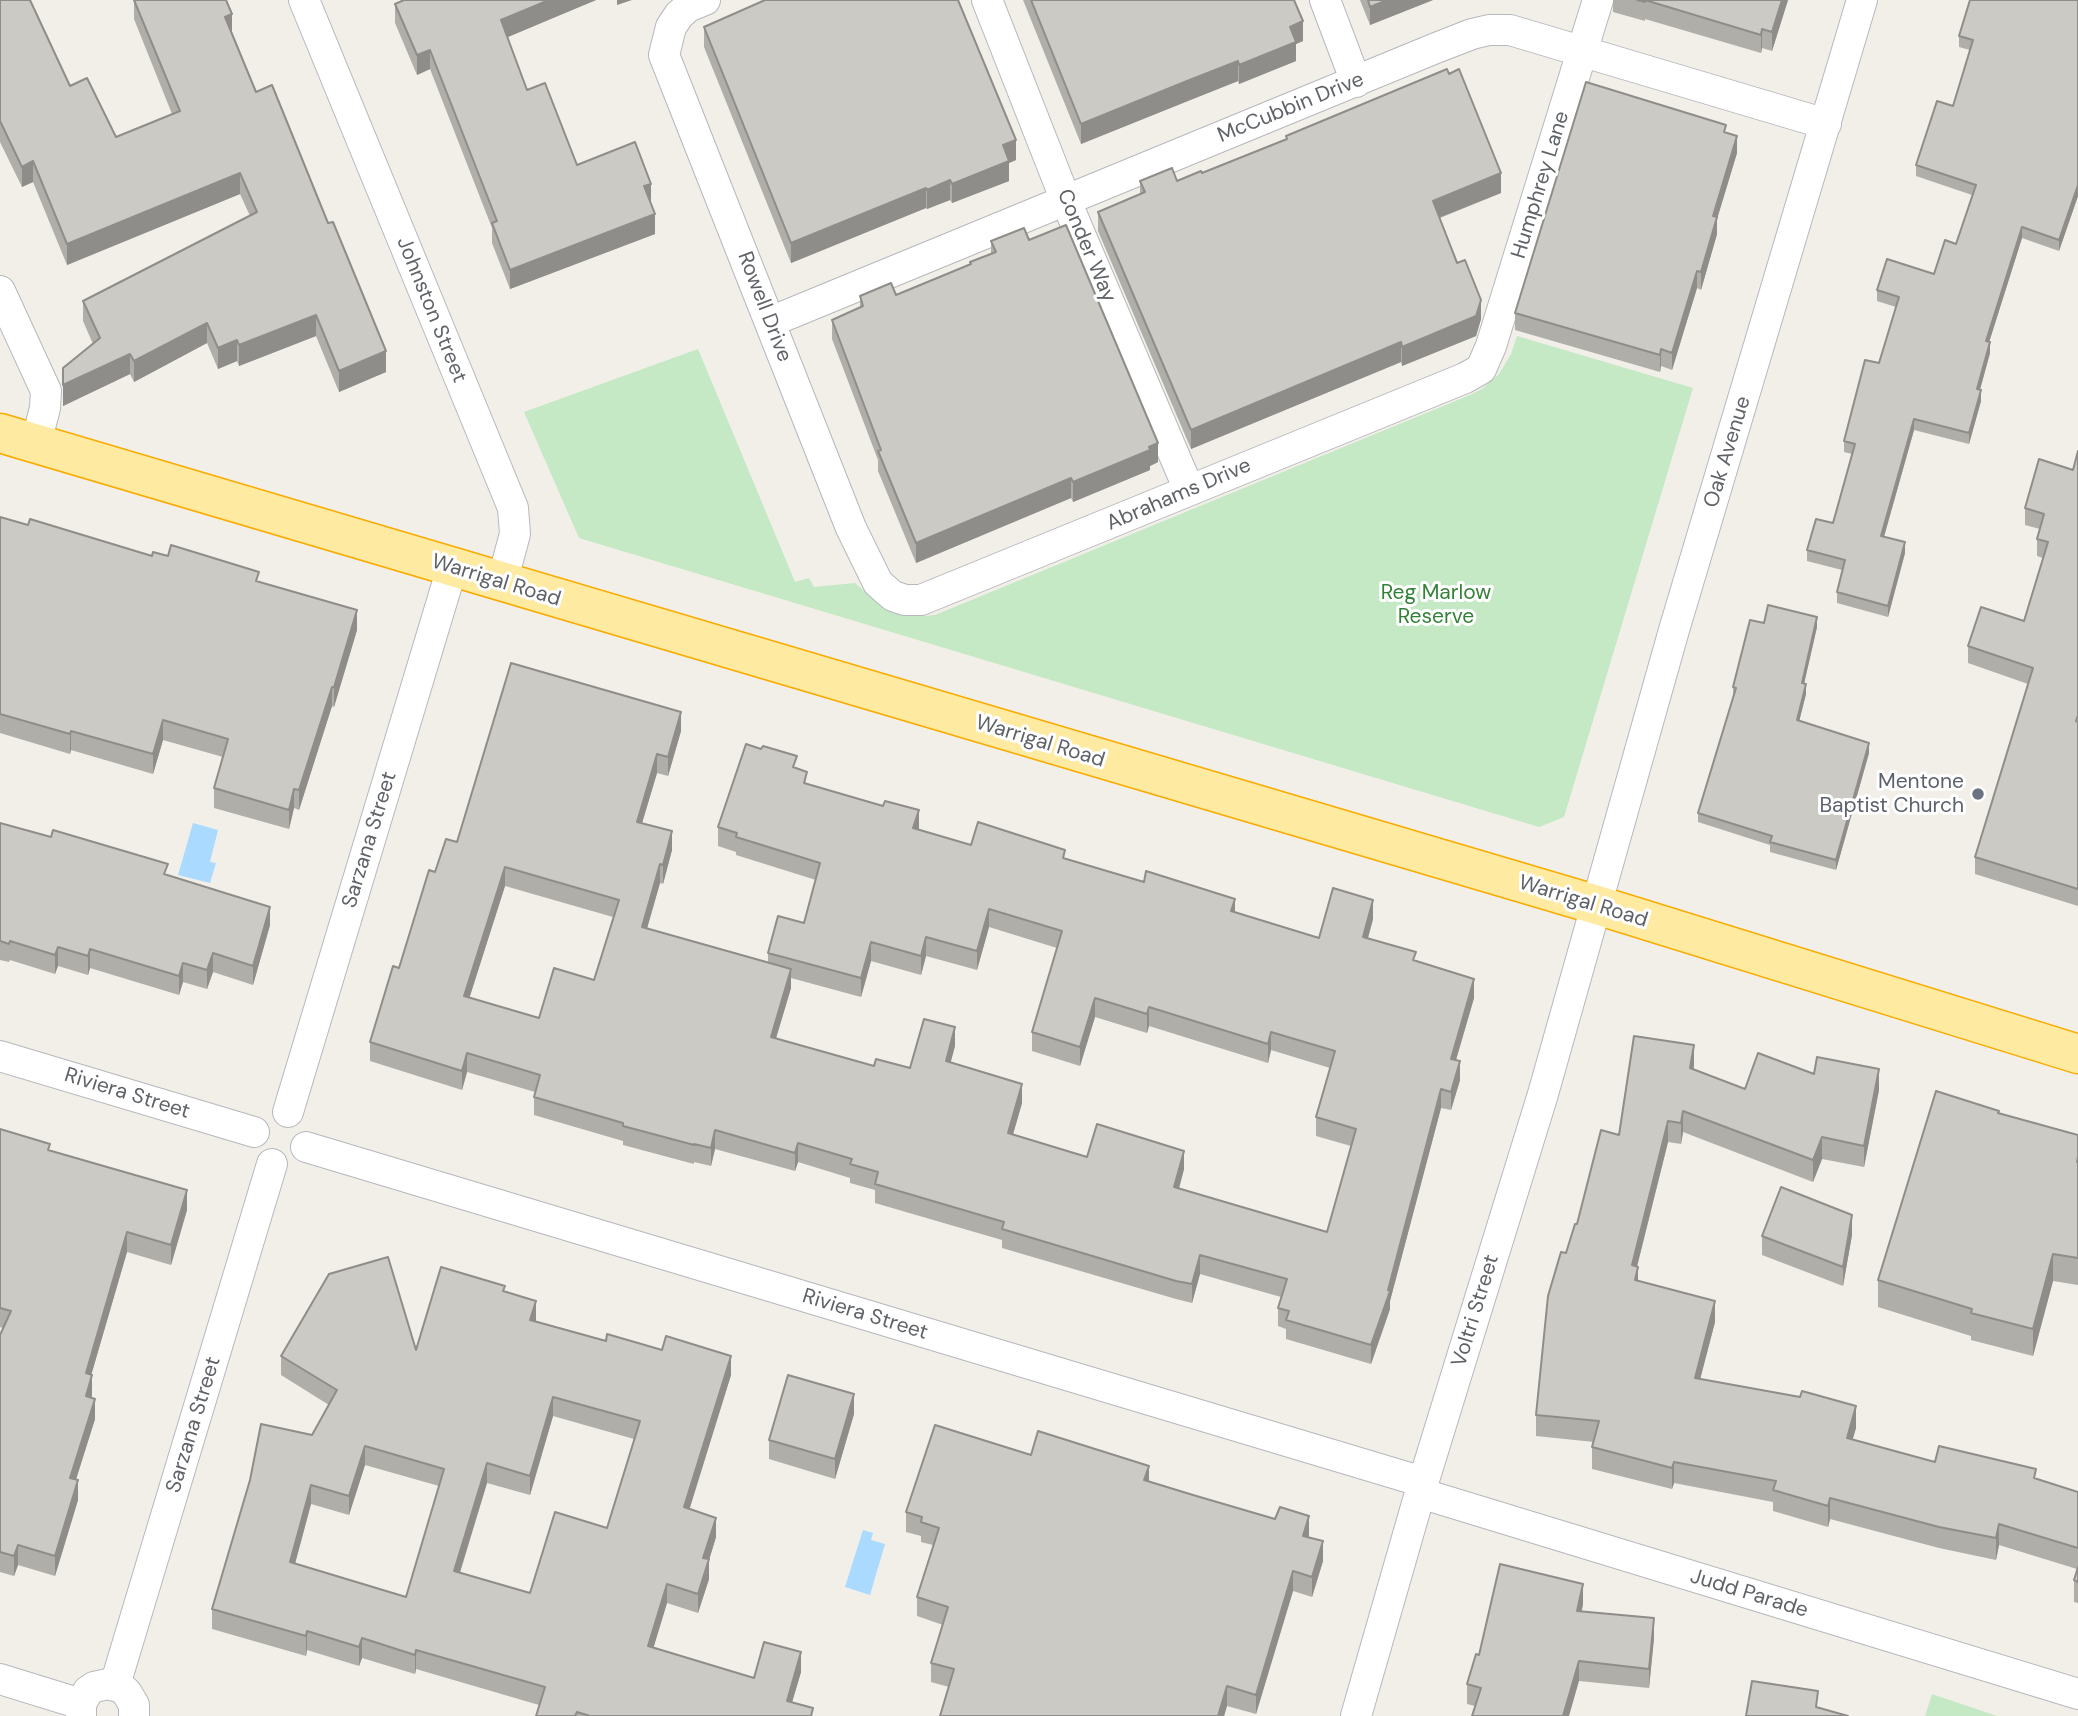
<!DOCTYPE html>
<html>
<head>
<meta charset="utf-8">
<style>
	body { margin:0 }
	canvas { display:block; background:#f1efe8 }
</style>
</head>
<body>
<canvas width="2078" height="1716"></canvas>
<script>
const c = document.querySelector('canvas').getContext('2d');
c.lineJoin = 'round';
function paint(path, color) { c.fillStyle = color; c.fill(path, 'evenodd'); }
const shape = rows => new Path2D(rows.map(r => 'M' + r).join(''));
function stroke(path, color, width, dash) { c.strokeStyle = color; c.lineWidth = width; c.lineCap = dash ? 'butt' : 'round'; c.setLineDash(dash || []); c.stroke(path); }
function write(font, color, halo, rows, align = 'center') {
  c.font = font + ' "DM Sans",sans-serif'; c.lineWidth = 6; c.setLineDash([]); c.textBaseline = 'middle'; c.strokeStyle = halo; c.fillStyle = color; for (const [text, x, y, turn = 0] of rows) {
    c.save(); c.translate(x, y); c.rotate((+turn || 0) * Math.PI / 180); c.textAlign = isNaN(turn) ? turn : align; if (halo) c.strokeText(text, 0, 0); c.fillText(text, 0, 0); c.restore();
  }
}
paint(shape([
	[1517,336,1693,388,1564,817,1539,827,579,538,524,412,698,349,795,582,809,578,814,587,855,583,877,602,902,613,924,616,935,615,1470,395,1482,389,1499,374,1511,354],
	[1932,1694,1997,1716,1925,1716]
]), '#c5e8c5');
paint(shape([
	[193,823,218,830,210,862,216,863,210,883,178,875],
	[863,1530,873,1533,871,1540,885,1544,870,1595,845,1587]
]), '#aadaff');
const minor = shape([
	[304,0,513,508,515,534,502,582,520,588],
	[705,0,688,7,679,15,671,27,664,55,851,528,878,583,893,596,905,600,921,600,1465,378,1481,369,1491,346,1598,0],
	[987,0,1066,201,1189,490],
	[1325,0,1356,82],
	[0,291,46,391,45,408,36,443],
	[770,322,1436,48,1472,34,1489,30,1510,30,1826,124],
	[0,1056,254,1132],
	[288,1112,452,568],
	[306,1147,1423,1482],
	[1420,1493,2078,1694],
	[0,1679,81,1704],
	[115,1685,272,1164],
	[81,1716,81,1704,88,1691,94,1687,108,1684,122,1688,127,1693,134,1705,134,1716],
	[1356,1716,1420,1493,1543,1094,1674,630,1862,0]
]);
const trunk = shape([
	[0,433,1597,905,2078,1054]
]);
stroke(minor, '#b5b8bc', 32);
stroke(trunk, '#f9ab00', 41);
stroke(minor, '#fff', 30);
stroke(trunk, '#feeaa1', 38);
paint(shape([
	[0,0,70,86,116,137,172,114,134,19,134,0,232,33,256,92,386,372,339,392,316,336,239,366,237,361,218,369,207,343,134,382,130,374,63,406,93,344,83,321,83,301,250,216,240,194,67,265,33,182,22,187,0,142],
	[404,0,596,0,507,37,527,90,577,165,651,203,655,234,510,289,492,243,492,228,430,69,417,75,395,23,395,4],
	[1023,0,1294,0,1303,41,1296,44,1296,61,1239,84,1238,81,1187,101,1081,144],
	[1360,0,1433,0,1370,25],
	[1613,0,1788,0,1772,51,1762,48,1761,53,1645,19,1645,21,1613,12],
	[2078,0,2078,196,2059,251,2022,238,1989,342,1990,353,1980,390,1981,401,1969,444,1914,430,1884,537,1905,553,1888,617,1837,603,1837,592,1842,570,1807,561,1807,550,1833,523,1852,454,1844,452,1844,441,1879,363,1896,307,1877,301,1877,290,1934,274,1956,244,1972,195,1916,176,1916,165,1953,106,1970,50,1959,47,1959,36],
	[704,27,1016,160,1009,163,1009,181,952,203,950,200,927,209,926,208,791,263,704,47],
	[1726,132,1737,153,1717,219,1717,234,1701,290,1697,288,1672,370,1661,366,1660,372,1515,330,1515,313],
	[1286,136,1501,193,1440,218,1481,319,1476,336,1402,366,1401,362,1191,449,1098,231,1098,212,1140,194,1140,181,1177,181,1202,173,1286,139],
	[1029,240,1158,462,1150,466,1150,470,1073,502,1071,498,916,563,878,471,878,460,832,339,832,320,860,308,860,296,896,295,970,265,970,262,991,254,991,241],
	[2078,451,2078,906,1975,874,1975,857,2028,684,1968,663,1968,646,2024,621,2043,558,2037,556,2037,539,2040,529,2025,525,2025,508,2073,470],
	[0,517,28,525,259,582,357,630,334,707,332,706,299,810,294,808,289,829,214,808,214,788,223,757,163,740,153,774,71,750,70,754,0,733],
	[1764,623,1817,627,1804,683,1806,694,1799,721,1869,753,1836,870,1770,852,1770,845,1698,822,1698,813,1733,697,1733,687],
	[681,731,668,776,657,773,642,823,672,850,663,884,660,883,647,928,768,962,768,953,804,923,816,880,736,855,736,852,718,846,718,827,797,768,807,784,918,830,971,845,1065,859,1319,938,1373,919,1368,938,1416,961,1474,998,1456,1060,1460,1080,1451,1110,1441,1108,1390,1301,1390,1309,1371,1364,1286,1339,1286,1329,1278,1326,1278,1308,1281,1297,1200,1274,1192,1303,1176,1299,1002,1248,1002,1240,875,1203,875,1190,850,1183,850,1178,798,1162,795,1171,715,1149,711,1166,694,1162,694,1164,623,1145,623,1141,534,1115,534,1097,535,1092,467,1072,462,1090,370,1061,370,1042,435,872,457,842],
	[505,886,613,917,594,980,539,1018,469,998],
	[989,927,1057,948,1032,1032,1032,1051,1080,1066,1095,1017,1147,1033,1149,1026,1268,1063,1271,1050,1330,1068,1316,1117,1316,1136,1351,1146,1327,1232,1179,1189,1184,1169,1087,1157,1013,1134,1022,1103,950,1063,955,1046,910,1068,874,1066,776,1038,791,988,791,978,861,997,871,961,921,975,926,956,977,970],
	[0,823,168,875,270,925,253,985,213,972,207,989,183,982,179,995,90,968,88,975,58,966,55,974,10,960,9,962,0,960],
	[1694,1066,1693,1069,1745,1089,1814,1074,1879,1090,1864,1167,1822,1159,1813,1182,1683,1132,1681,1144,1668,1142,1637,1267,1638,1281,1715,1322,1700,1379,1856,1428,1852,1440,1935,1462,2036,1479,2078,1492,2078,1603,2074,1602,2074,1580,2077,1569,1999,1545,1996,1560,1939,1548,1830,1519,1828,1527,1773,1511,1773,1502,1674,1483,1672,1489,1592,1469,1592,1447,1594,1442,1536,1436,1536,1415,1566,1253,1577,1224,1619,1135],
	[1999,1113,2078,1135,2078,1285,2053,1281,2033,1356,1971,1340,1971,1336,1878,1307,1878,1280],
	[0,1129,187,1210,171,1265,127,1252,91,1375,92,1395,91,1398,95,1419,76,1480,78,1500,55,1576,18,1565,14,1576,0,1572,0,1335,3,1328,0,1327],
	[1852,1235,1843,1286,1762,1255,1762,1236],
	[505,1292,536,1321,731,1375,689,1509,716,1537,709,1560,709,1579,698,1613,667,1603,653,1648,754,1678,801,1672,792,1702,813,1716,536,1716,539,1705,416,1669,415,1674,362,1658,359,1666,307,1650,306,1656,212,1629,212,1609,329,1405,281,1375,281,1356,416,1350],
	[553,1416,634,1439,607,1528,530,1593,460,1573,487,1483,530,1495],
	[365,1465,439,1486,406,1597,295,1564,311,1504,349,1515],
	[854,1414,835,1479,769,1459,769,1440],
	[1031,1455,1149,1481,1309,1535,1309,1537,1323,1561,1312,1597,1293,1591,1256,1714,1227,1706,1224,1716,940,1716,949,1687,931,1682,931,1663,943,1625,917,1616,917,1597,933,1545,921,1542,921,1536,906,1532,906,1512],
	[1583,1604,1582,1611,1654,1638,1649,1688,1579,1681,1475,1706,1467,1704,1467,1684]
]), '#afaea9');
paint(shape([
	[549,0,596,0,501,40,501,20],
	[617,0,632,0,617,5],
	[1387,0,1433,0,1370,25,1370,7],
	[1782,0,1788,0,1772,51,1772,32],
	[232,14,232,35,225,17],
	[1303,21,1303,41,1296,44,1296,61,1239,84,1239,65,1290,27],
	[1762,29,1762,48,1761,53,1761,35],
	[430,50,430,69,417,75,417,55],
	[1238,61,1238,81,1081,144,1081,124],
	[1737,136,1737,153,1717,219,1717,234,1701,290,1701,272,1713,216],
	[1016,140,1016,160,1009,163,1009,181,952,203,952,184,1003,145],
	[33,161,33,182,22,187,22,167],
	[240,173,240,194,67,265,67,244],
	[1501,173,1501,193,1433,220,1433,201],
	[950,180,950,200,927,209,927,190],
	[651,184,651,203,644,186],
	[2078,185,2078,196,2059,251,2059,240],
	[926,188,926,208,791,263,791,243],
	[655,214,655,234,510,289,510,270],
	[2022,227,2022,238,1986,352,1986,341],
	[1697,271,1697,288,1672,370,1672,353],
	[1481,300,1481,319,1476,336,1402,366,1402,347],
	[316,315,316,336,239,366,239,345],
	[207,323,207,343,134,382,134,361],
	[237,340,237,361,218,369,218,348],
	[1401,342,1401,362,1191,449,1191,430],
	[1990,342,1990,353,1977,400,1977,389],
	[1661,349,1661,366,1660,372,1660,355],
	[386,351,386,372,339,392,339,371],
	[130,354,130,374,63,406,63,385],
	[1981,390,1981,401,1969,444,1969,433],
	[1914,419,1914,430,1881,547,1881,536],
	[1158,443,1158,462,1150,466,1150,470,1073,502,1073,482],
	[1071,478,1071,498,916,563,916,543],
	[1905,542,1905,553,1888,617,1888,606],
	[357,610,357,630,334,707,334,687],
	[1817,617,1817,627,1802,693,1802,683],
	[1806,684,1806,694,1797,730,1797,720],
	[332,687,332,706,299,810,299,790],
	[681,712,681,731,668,776,668,757],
	[163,720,163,740,153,774,153,754],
	[71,731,71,750,70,754,70,734],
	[1869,743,1869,753,1836,870,1836,860],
	[657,754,657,773,637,840,637,822],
	[294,789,294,808,289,829,289,810],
	[919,810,919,829,913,847,913,828],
	[672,831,672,850,663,884,663,865],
	[660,864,660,883,642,946,642,927],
	[505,867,505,886,464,1015,464,996],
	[1235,899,1235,918,1231,911],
	[1373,900,1373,919,1363,956,1363,937],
	[270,907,270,925,253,985,253,966],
	[989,909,989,927,977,970,977,951],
	[926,937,926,956,921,975,921,956],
	[871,942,871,961,861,997,861,978],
	[58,947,58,966,55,974,55,955],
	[90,949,90,968,88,975,88,956],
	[213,953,213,972,207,989,207,970],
	[183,963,183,982,179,995,179,976],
	[791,969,791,988,771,1055,771,1037],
	[1474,979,1474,998,1451,1077,1451,1059],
	[1095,998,1095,1017,1080,1066,1080,1047],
	[1149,1007,1149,1026,1147,1033,1147,1014],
	[955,1027,955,1046,946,1080,946,1061],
	[1271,1032,1271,1050,1268,1063,1268,1044],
	[1694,1045,1694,1066,1690,1090,1690,1068],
	[467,1053,467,1072,462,1090,462,1071],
	[1460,1061,1460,1080,1451,1110,1451,1092],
	[1879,1069,1879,1090,1864,1167,1864,1146],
	[1022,1084,1022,1103,1008,1152,1008,1133],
	[1441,1089,1441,1108,1390,1301,1390,1309,1371,1364,1371,1345,1388,1290],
	[1683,1111,1683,1132,1681,1144,1681,1123],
	[1668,1121,1668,1142,1632,1286,1632,1265],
	[715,1130,715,1149,711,1166,711,1148],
	[1822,1137,1822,1159,1813,1182,1813,1160],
	[798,1143,798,1162,795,1171,795,1153],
	[1184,1151,1184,1169,1174,1206,1174,1187],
	[187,1190,187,1210,171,1265,171,1245],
	[1852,1215,1852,1235,1843,1286,1843,1267],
	[127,1232,127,1252,86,1393,86,1373],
	[2053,1254,2053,1281,2033,1356,2033,1329],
	[1200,1255,1200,1274,1192,1303,1192,1284],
	[1638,1267,1638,1288,1635,1280],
	[536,1301,536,1321,530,1339,530,1320],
	[1715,1301,1715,1322,1695,1399,1695,1378],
	[731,1356,731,1375,684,1527,684,1507],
	[92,1375,92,1395,86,1416,86,1396],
	[854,1394,854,1414,835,1479,835,1459],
	[553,1397,553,1416,530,1495,530,1476],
	[95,1399,95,1419,70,1498,70,1478],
	[1856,1406,1856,1428,1847,1459,1847,1438],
	[365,1446,365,1465,349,1515,349,1496],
	[1674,1462,1674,1483,1672,1489,1672,1468],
	[487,1463,487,1483,454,1591,454,1571],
	[1149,1466,1149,1486,1144,1480],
	[78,1480,78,1500,55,1576,55,1556],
	[311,1485,311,1504,290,1582,290,1562],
	[1830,1498,1830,1519,1828,1527,1828,1506],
	[1309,1516,1309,1535,1303,1555,1303,1536],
	[716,1518,716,1537,709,1560,709,1579,698,1613,698,1594,703,1558],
	[1999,1524,1999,1545,1996,1560,1996,1538],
	[1323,1541,1323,1561,1312,1597,1312,1577],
	[18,1545,18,1565,14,1576,14,1556],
	[1293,1571,1293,1591,1256,1714,1256,1695],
	[667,1584,667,1603,648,1666,648,1646],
	[1583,1584,1583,1604,1577,1630,1577,1611],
	[1654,1618,1654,1638,1649,1688,1649,1669],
	[307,1631,307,1650,306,1656,306,1636],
	[362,1638,362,1658,359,1666,359,1647],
	[416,1650,416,1669,415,1674,415,1655],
	[801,1652,801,1672,788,1716,787,1701],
	[1579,1661,1579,1681,1569,1716,1563,1716],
	[1227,1686,1227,1706,1224,1716,1218,1716]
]), '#8f8d8a');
const building = shape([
	[0,0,30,0,70,86,87,78,116,137,180,111,134,0,226,0,232,14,225,17,256,92,272,85,328,223,333,222,386,351,339,371,316,315,239,345,237,340,218,348,207,323,134,361,130,354,63,385,63,368,100,338,83,301,257,212,240,173,67,244,33,161,22,167,0,121,0,0],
	[404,0,549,0,501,20,527,90,545,83,577,165,635,142,651,184,644,186,655,214,510,270,492,223,497,221,430,50,417,55,395,4,404,0],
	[765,0,958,0,1016,140,1003,145,1009,161,952,184,950,180,927,190,926,188,791,243,704,27,765,0],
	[1031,0,1294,0,1303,21,1290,27,1296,42,1239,65,1238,61,1187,81,1081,124,1031,0],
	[1368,0,1387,0,1370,7,1368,0],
	[1637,0,1782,0,1772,32,1762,29,1761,35,1645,0,1645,2,1637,0],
	[1970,0,2078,0,2078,185,2059,240,2022,227,1986,341,1990,342,1977,389,1981,390,1969,433,1914,419,1881,536,1905,542,1888,606,1837,592,1845,560,1807,550,1816,519,1833,523,1855,444,1844,441,1865,360,1879,363,1899,297,1877,290,1887,259,1934,274,1945,240,1956,244,1976,185,1916,165,1937,101,1953,106,1973,40,1959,36,1970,0],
	[1447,69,1449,74,1459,69,1501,173,1433,201,1457,263,1465,260,1481,300,1476,316,1402,347,1401,342,1191,430,1098,212,1145,192,1140,181,1172,168,1177,181,1201,171,1202,173,1287,139,1286,136,1447,69],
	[1586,82,1726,125,1724,132,1737,136,1713,216,1717,217,1701,272,1697,271,1672,353,1661,349,1660,355,1515,313,1586,82],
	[1066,225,1158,443,1149,447,1150,450,1073,482,1071,478,916,543,878,451,881,450,832,320,863,306,860,296,891,283,896,295,971,264,970,262,996,252,991,241,1024,228,1029,240,1066,225],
	[2078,451,2078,715,2076,721,2078,722,2078,889,1975,857,2033,668,1968,646,1981,607,2024,621,2048,542,2037,539,2044,514,2025,508,2039,459,2073,470,2078,451],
	[0,517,28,525,30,519,152,556,153,552,168,556,171,545,259,572,256,581,357,610,334,687,332,687,299,790,294,789,289,810,214,788,228,739,163,720,153,754,71,731,70,734,0,714,0,517],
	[1768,605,1817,617,1802,683,1806,684,1797,720,1869,743,1836,860,1770,842,1772,836,1698,813,1736,688,1733,687,1750,620,1764,623,1768,605],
	[511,663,681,712,668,757,657,754,637,822,672,831,663,865,660,864,642,927,791,969,771,1037,874,1066,876,1059,910,1068,924,1019,955,1027,946,1061,1022,1084,1008,1133,1087,1157,1097,1124,1184,1151,1174,1187,1327,1232,1356,1129,1316,1117,1335,1051,1271,1032,1268,1044,1149,1007,1147,1014,1095,998,1080,1047,1032,1032,1062,931,989,909,977,951,926,937,921,956,871,942,861,978,768,953,778,916,804,923,820,863,736,837,737,833,718,827,746,744,761,749,763,746,797,756,793,767,807,772,804,783,883,806,885,801,919,810,913,828,971,845,978,822,1065,850,1063,858,1144,882,1146,871,1235,899,1231,911,1319,938,1333,888,1373,900,1363,937,1416,952,1413,960,1474,979,1451,1059,1460,1061,1451,1092,1441,1089,1388,1290,1390,1291,1371,1345,1286,1320,1289,1311,1278,1308,1287,1279,1200,1255,1192,1284,1176,1281,1002,1229,1004,1222,875,1184,878,1172,850,1164,852,1159,798,1143,795,1153,715,1130,711,1148,694,1144,694,1145,623,1126,623,1123,534,1097,540,1075,467,1053,462,1071,370,1042,393,966,399,968,429,870,435,872,446,839,457,842,511,663],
	[505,867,619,900,594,980,554,968,539,1018,464,996,505,867],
	[0,823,51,837,53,830,168,864,164,874,270,907,253,966,213,953,207,970,183,963,179,976,90,949,88,956,58,947,55,955,10,941,9,944,0,941,0,823],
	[1634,1036,1694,1045,1690,1068,1745,1089,1758,1053,1814,1074,1817,1057,1879,1069,1864,1146,1822,1137,1813,1160,1683,1111,1681,1123,1668,1121,1632,1265,1638,1267,1635,1280,1715,1301,1695,1378,1800,1397,1802,1391,1856,1406,1847,1438,1935,1462,1939,1446,2036,1469,2034,1478,2078,1492,2078,1548,1999,1524,1996,1538,1939,1527,1830,1498,1828,1506,1773,1490,1776,1481,1674,1462,1672,1468,1592,1447,1599,1421,1536,1415,1548,1296,1561,1252,1566,1253,1575,1224,1577,1224,1601,1130,1619,1135,1634,1036],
	[1936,1091,1999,1111,1998,1113,2078,1135,2078,1157,2077,1162,2078,1162,2078,1258,2053,1254,2033,1329,1971,1313,1972,1309,1878,1280,1936,1091],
	[0,1129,50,1144,48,1150,187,1190,171,1245,127,1232,86,1373,92,1375,86,1396,95,1399,70,1478,78,1480,55,1556,18,1545,14,1556,0,1552,0,1335,11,1311,0,1308,0,1129],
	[1781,1187,1852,1215,1843,1267,1762,1236,1781,1187],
	[388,1257,416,1350,441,1267,505,1286,503,1291,536,1301,530,1320,606,1341,607,1334,662,1350,666,1336,731,1356,684,1507,716,1518,703,1558,709,1559,698,1594,667,1584,648,1646,754,1678,764,1642,801,1652,787,1701,813,1708,811,1716,590,1716,577,1712,575,1716,536,1716,545,1687,416,1650,415,1655,362,1638,359,1647,307,1631,306,1636,212,1609,250,1480,261,1424,312,1435,337,1390,281,1356,329,1274,388,1257],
	[553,1397,640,1421,607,1528,555,1512,530,1593,454,1571,487,1463,530,1476,553,1397],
	[365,1446,444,1469,406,1597,290,1562,311,1485,349,1496,365,1446],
	[788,1375,854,1394,835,1459,769,1440,788,1375],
	[935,1425,1031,1455,1038,1431,1149,1466,1144,1480,1193,1495,1275,1519,1280,1507,1309,1516,1303,1536,1323,1541,1312,1577,1293,1571,1256,1695,1227,1686,1218,1716,940,1716,954,1669,931,1663,948,1607,917,1597,939,1528,921,1522,922,1517,906,1512,935,1425],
	[1500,1564,1583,1584,1577,1611,1654,1618,1649,1669,1579,1661,1563,1716,1472,1716,1481,1688,1467,1684,1476,1654,1479,1655,1500,1564],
	[2078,1567,2078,1582,2074,1580,2078,1567],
	[1752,1681,1818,1691,1816,1707,1848,1716,1746,1716,1752,1681]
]);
paint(building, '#cccac5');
stroke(building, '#8f8d8a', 2);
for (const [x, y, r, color] of [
	[1978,794,7,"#6b7280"]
]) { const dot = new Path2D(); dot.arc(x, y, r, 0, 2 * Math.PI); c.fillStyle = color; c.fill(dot); stroke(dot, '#fff', 2.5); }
write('21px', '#5f6368', '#fff', [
	["McCubbin Drive",1291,108,-22],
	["Humphrey Lane",1541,185,-73],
	["Conder Way",1086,246,67],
	["Rowell Drive",764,307,69],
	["Johnston Street",431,310,68],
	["Oak Avenue",1728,452,-73],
	["Abrahams Drive",1179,495,-23],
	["Warrigal Road",496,581,17],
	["Warrigal Road",1040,742,17],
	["Sarzana Street",370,840,-73],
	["Warrigal Road",1583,902,17],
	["Riviera Street",127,1094,17],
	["Voltri Street",1476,1311,-73],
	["Riviera Street",865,1315,17],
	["Sarzana Street",194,1425,-73],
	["Judd Parade",1749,1594,17]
]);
write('21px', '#348238', '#fff', [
	["Reg Marlow",1436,593],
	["Reserve",1436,617]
]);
write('21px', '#5b616d', '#fff', [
	["Mentone",1964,782],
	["Baptist Church",1964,806]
], 'right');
</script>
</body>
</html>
